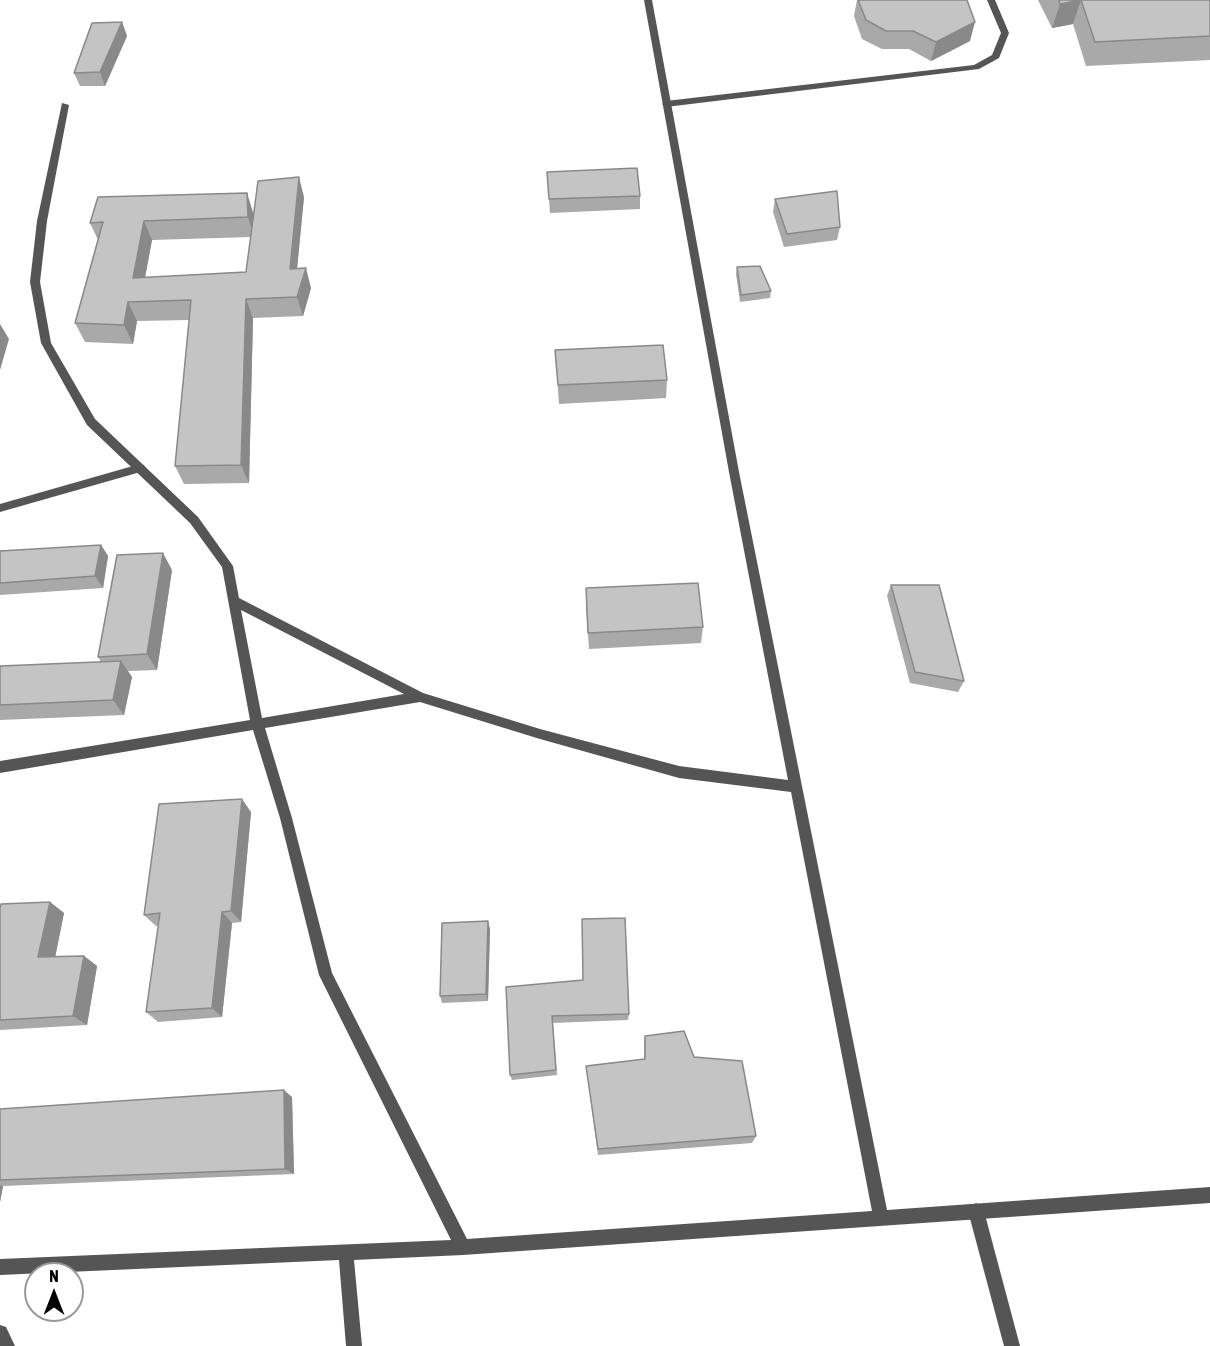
<!DOCTYPE html>
<html>
<head>
<meta charset="utf-8">
<style>
	body { margin:0 }
	#map { position:relative; width:1210px; height:1346px; overflow:hidden; background:#fff; font-family:"Asap Condensed",sans-serif }
	canvas { display:block }
	.north { position:absolute; left:24px; top:1262px; width:60px; height:60px; box-sizing:border-box; background:#fff; border:2px solid #999; border-radius:50%; rotate:0deg; font-size:16px; font-weight:700; line-height:24px; text-align:center; color:#000 }
	.north::after { content:''; display:block; margin:auto; width:21px; height:27px; background:#000; clip-path:polygon(50% 0,100% 100%,50% 72%,0 100%) }
</style>
</head>
<body>
<div id="map">
<canvas width="1210" height="1346"></canvas>
<div class="north">N</div>
</div>
<script>
const c = document.querySelector('canvas').getContext('2d');
c.lineJoin = 'round';
const shape = rows => new Path2D(rows.map(r => 'M' + r).join(''));
function paint(path, color) { c.fillStyle = color; c.fill(path, 'evenodd'); }
function stroke(path, color, width, dash) { c.strokeStyle = color; c.lineWidth = width; c.lineCap = dash ? 'butt' : 'round'; c.setLineDash(dash || []); c.stroke(path); }
paint(shape([
	[987,0,995,0,1009,33,999,58,979,69,666,107,662,104,666,101,974,65,992,55,1001,33,987,0],
	[140,464,144,465,145,468,144,471,0,512,0,504,140,464],
	[976,1203,981,1206,984,1211,1020,1346,1004,1346,968,1211,971,1206,976,1203],
	[0,1325,6,1327,15,1346,0,1346,0,1325]
]), '#555');
paint(shape([
	[644,0,652,0,739,472,887,1210,1210,1187,1210,1203,463,1255,354,1260,362,1346,346,1346,339,1260,0,1275,0,1259,451,1240,319,975,280,818,253,730,0,773,0,761,250,720,222,567,190,523,87,425,41,343,30,282,37,221,62,103,69,105,47,221,40,282,51,343,95,419,198,517,233,566,239,598,423,693,540,729,679,766,788,780,729,472,644,0],
	[241,610,404,694,262,718,241,610],
	[420,702,540,739,679,778,791,792,872,1211,467,1239,332,973,292,818,265,728,420,702]
]), '#555');
paint(shape([
	[857,0,967,0,970,41,931,61,909,49,882,49,862,39,854,16],
	[1038,0,1210,0,1210,60,1086,66,1073,24,1052,28],
	[122,22,127,36,105,86,80,86,74,73],
	[547,172,640,196,640,209,550,213],
	[247,193,253,213,304,197,297,269,311,288,303,316,253,318,249,483,184,484,175,466,189,320,137,321,133,344,85,342,75,323,98,240,90,223],
	[251,237,246,272,145,278,152,240],
	[775,199,840,227,837,240,784,247,773,212],
	[737,267,771,291,770,298,740,302,736,274],
	[555,350,667,380,666,398,559,404],
	[101,545,108,556,103,588,0,595,0,551],
	[172,570,157,670,128,671,132,677,124,715,0,720,0,666,101,662,98,657],
	[891,585,964,681,958,692,910,683,887,596],
	[586,605,703,627,701,643,589,649],
	[251,812,241,922,232,923,222,1017,158,1022,146,1012,158,926,156,926,144,915],
	[50,902,64,913,55,957,84,956,97,966,87,1025,0,1030,0,908],
	[490,929,488,1001,442,1003,440,996],
	[506,987,629,1014,628,1020,553,1023,557,1075,512,1080,510,1075],
	[645,1036,694,1057,756,1136,752,1143,598,1155,586,1066,644,1059,644,1044],
	[292,1097,294,1174,3,1186,0,1202,0,1109]
]), '#a9a9a9');
paint(shape([
	[1081,0,1073,24,1052,28,1060,4],
	[122,22,127,36,105,86,100,72],
	[975,22,970,41,931,61,936,42],
	[299,177,304,197,295,289,290,269],
	[247,193,253,213,254,237,248,217],
	[144,221,152,240,141,298,133,278],
	[306,268,311,288,303,316,297,297],
	[246,299,253,318,249,483,241,465],
	[128,302,137,321,133,344,124,325],
	[0,324,9,339,0,370],
	[101,545,108,556,103,588,95,576],
	[163,553,172,570,157,670,147,654],
	[121,661,132,677,124,715,113,700],
	[242,799,251,812,241,922,231,911],
	[50,902,64,913,53,968,38,957],
	[222,912,232,923,222,1017,212,1008],
	[488,921,490,929,488,1001,486,994],
	[84,956,97,966,87,1025,73,1016],
	[284,1090,292,1097,294,1174,285,1169],
	[0,1185,3,1186,0,1202]
]), '#898989');
const building = shape([
	[858,0,967,0,975,22,936,42,913,31,886,31,866,20,858,0],
	[1059,0,1081,0,1060,4,1059,0],
	[1081,0,1210,0,1210,36,1095,42,1081,0],
	[122,22,100,72,74,73,92,23,122,22],
	[637,168,640,196,549,199,547,172,637,168],
	[299,177,290,269,306,268,297,297,246,299,241,465,175,466,191,300,128,302,124,325,75,323,103,222,90,223,98,197,247,193,248,217,144,221,133,278,246,272,258,181,299,177],
	[837,191,840,227,787,234,775,199,837,191],
	[760,266,771,291,741,295,737,267,760,266],
	[663,345,667,380,558,385,555,350,663,345],
	[101,545,95,576,0,583,0,551,101,545],
	[163,553,147,654,98,657,117,555,163,553],
	[698,583,703,627,588,633,586,588,698,583],
	[891,585,939,585,964,681,915,672,891,585],
	[121,661,113,700,0,705,0,666,121,661],
	[242,799,231,911,222,912,212,1008,146,1012,160,913,144,915,159,804,242,799],
	[50,902,38,957,84,956,73,1016,0,1020,0,908,1,904,50,902],
	[625,918,629,1014,552,1016,556,1070,510,1075,506,987,583,980,582,919,625,918],
	[488,921,486,994,440,996,442,923,488,921],
	[684,1031,694,1057,742,1061,756,1136,598,1149,586,1066,645,1059,645,1036,684,1031],
	[284,1090,285,1169,0,1180,0,1109,284,1090]
]);
paint(building, '#c4c4c4');
stroke(building, '#898989', 1.5);
</script>
</body>
</html>
